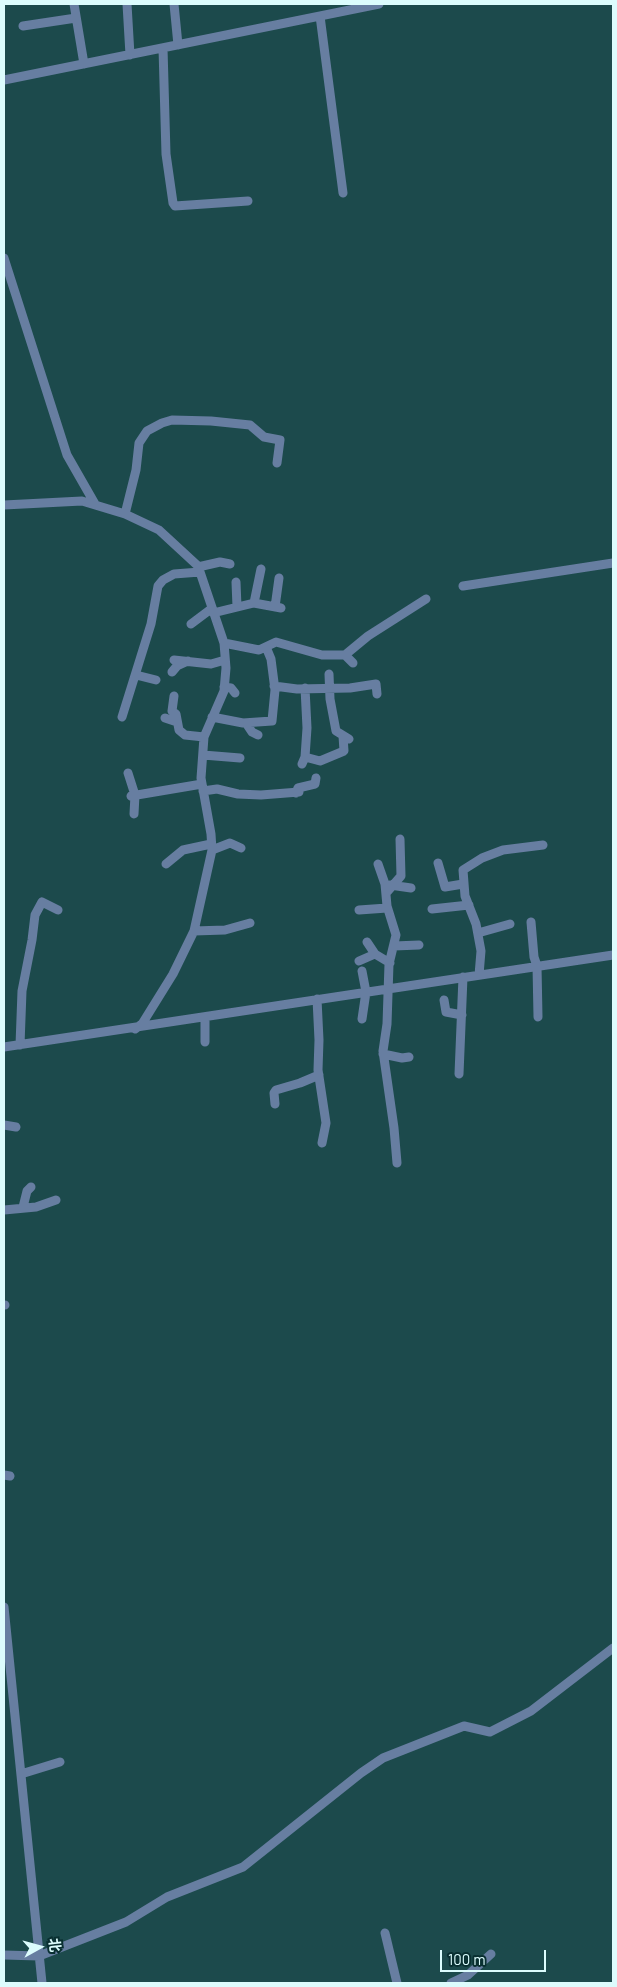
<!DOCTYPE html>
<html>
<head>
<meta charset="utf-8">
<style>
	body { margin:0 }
	#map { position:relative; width:617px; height:1987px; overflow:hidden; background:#1c4a4c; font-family:Barlow,"Noto Sans SC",sans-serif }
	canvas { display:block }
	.frame { position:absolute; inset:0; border:5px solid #dcfcfd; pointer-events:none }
	.north { position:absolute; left:15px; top:1922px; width:50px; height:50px; -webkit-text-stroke:4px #092f31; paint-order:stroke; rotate:83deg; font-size:14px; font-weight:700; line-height:20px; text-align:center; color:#dcfcfd }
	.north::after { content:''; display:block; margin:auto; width:18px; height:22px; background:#dcfcfd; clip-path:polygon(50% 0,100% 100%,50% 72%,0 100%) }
	.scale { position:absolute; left:440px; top:1950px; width:106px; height:22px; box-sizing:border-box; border:2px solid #dcfcfd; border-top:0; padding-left:6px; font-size:15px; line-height:18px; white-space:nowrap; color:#dcfcfd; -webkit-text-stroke:4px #092f31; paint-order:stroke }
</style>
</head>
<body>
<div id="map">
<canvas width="617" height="1987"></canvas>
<div class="frame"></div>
<div class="north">北</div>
<div class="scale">100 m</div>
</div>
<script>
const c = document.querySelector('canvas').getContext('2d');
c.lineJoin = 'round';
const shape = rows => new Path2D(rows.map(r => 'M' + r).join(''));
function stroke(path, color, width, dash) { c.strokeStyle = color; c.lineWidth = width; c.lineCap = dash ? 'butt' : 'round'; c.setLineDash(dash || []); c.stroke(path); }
stroke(shape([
	[74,4,84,64],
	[127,4,130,55],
	[174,4,178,45],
	[320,16,343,193],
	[23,26,76,18],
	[163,48,166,154,173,203,175,206,248,201],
	[4,80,379,4],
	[4,258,67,455,95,504],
	[4,505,82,501,125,514,159,530,198,566,224,643,226,668,224,691,204,737,201,778,211,834,212,850,194,931,173,974,142,1024,135,1029],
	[125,514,136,470,139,443,147,431,162,423,172,420,211,421,250,425,264,437,280,440,277,463],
	[198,567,220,562,230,564],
	[236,582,237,607],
	[463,586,613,563],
	[254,603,261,569],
	[275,607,279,578],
	[213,613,254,603,281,608],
	[191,624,211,609],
	[224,643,259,650,276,642,322,655,345,655,353,663],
	[345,655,368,636,426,599],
	[174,660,211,664,225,660],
	[172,672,177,666,188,661],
	[329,674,330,699,336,731,349,739],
	[136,675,156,680],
	[274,686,297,689,350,688,376,684,377,694],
	[224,687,231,688,235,693],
	[174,696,172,711,176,714,179,730,185,735,204,737],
	[122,717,151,624,158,586,163,580,174,574,200,572],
	[212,717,243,723,272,721,275,690,271,659,266,647],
	[165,718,177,722],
	[246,723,252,732,258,735],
	[203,755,240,758],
	[305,757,320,761,344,751,343,736],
	[302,764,305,757,307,728,305,688],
	[128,773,135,795,134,814],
	[203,791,217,789,238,794,261,795,299,792],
	[296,793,298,788,315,784,316,778],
	[131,796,202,784],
	[212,850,230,843,241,848],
	[438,863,445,887,463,884],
	[166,864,183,850,211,844],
	[378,864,385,884,387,906,396,935,389,964,387,1024,383,1051,394,1128,397,1163],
	[390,885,411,888],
	[387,892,401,876,400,839],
	[432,909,469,905],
	[359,910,387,908],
	[531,922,534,957,537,966,538,1017],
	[194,931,225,930,250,923],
	[478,933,510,924],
	[367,942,375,954],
	[394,946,419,945],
	[359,961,375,954,390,963],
	[362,971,366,992,362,1019],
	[479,975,481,951,476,924,465,896,463,870,482,858,503,850,543,845],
	[317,999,319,1040,318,1070,326,1123,322,1143],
	[444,1000,446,1012,462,1015],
	[205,1017,205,1042],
	[20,1045,22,991,32,940,35,915,42,902,58,910],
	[4,1047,613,955],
	[383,1054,402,1058,409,1057],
	[459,1074,463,977],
	[275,1104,274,1093,276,1090,300,1083,319,1075],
	[4,1125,16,1127],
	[23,1207,27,1191,31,1187],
	[4,1210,36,1207,56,1200],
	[4,1305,5,1305],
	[4,1475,10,1476],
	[4,1607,42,1983],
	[21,1774,60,1762],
	[385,1933,397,1983],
	[4,1955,39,1956,126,1922,167,1897,243,1867,361,1773,383,1758,464,1726,490,1732,531,1711,613,1648],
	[451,1983,468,1975,491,1954]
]), '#677ea1', 9);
</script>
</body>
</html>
